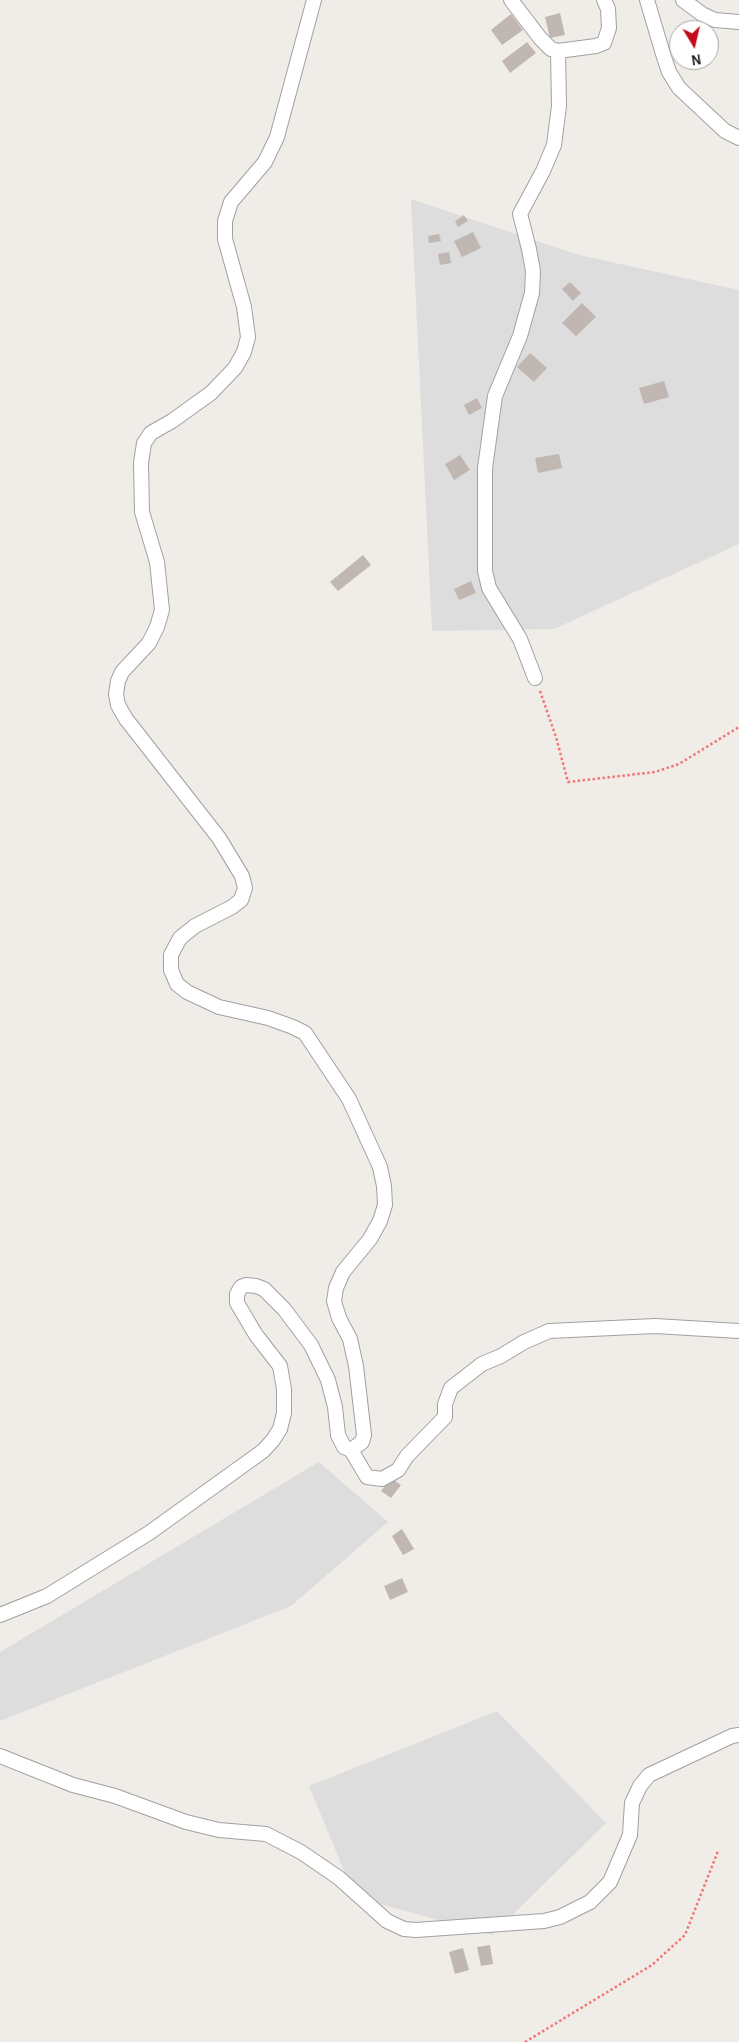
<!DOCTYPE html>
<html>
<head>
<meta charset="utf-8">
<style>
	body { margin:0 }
	#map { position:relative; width:739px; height:2042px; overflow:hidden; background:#f0ece7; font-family:"Alegreya Sans",sans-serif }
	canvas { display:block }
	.north { position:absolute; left:669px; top:20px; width:50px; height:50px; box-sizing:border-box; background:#fff; border:1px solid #a6a6a6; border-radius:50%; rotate:171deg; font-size:14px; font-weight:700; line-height:20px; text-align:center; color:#202020 }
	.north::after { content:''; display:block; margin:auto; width:18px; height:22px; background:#c40b1c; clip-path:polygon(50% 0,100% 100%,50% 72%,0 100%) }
</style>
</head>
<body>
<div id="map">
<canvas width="739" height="2042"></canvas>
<div class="north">N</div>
</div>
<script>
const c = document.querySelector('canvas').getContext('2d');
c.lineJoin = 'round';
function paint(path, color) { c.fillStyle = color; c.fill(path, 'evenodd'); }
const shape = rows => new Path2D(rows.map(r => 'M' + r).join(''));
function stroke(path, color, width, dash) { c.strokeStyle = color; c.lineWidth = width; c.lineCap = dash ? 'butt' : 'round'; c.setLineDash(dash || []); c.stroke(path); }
paint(shape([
	[411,199,579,255,739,290,739,544,554,629,432,631],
	[319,1462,388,1522,291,1606,0,1721,0,1652],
	[497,1711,606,1823,492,1935,355,1897,309,1786]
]), '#dedddd');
paint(shape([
	[560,13,565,35,550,38,545,17],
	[511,14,523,30,502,45,491,30],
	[527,42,536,53,510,73,502,61],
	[464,215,468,221,458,227,455,221],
	[473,232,481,248,462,257,454,241],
	[439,234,441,241,429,243,428,236],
	[449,252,451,263,440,265,438,254],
	[570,282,581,293,573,301,562,289],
	[582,303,596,317,576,336,562,323],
	[530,353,547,368,534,382,517,367],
	[664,381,669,397,644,404,639,388],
	[477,398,482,408,469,415,464,405],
	[559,454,562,468,538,473,535,458],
	[460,455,470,470,454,480,445,464],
	[363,555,371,565,338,591,330,582],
	[471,581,476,593,459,600,454,589],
	[391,1478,401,1485,391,1498,381,1491],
	[402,1529,414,1549,403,1555,392,1536],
	[402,1578,408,1592,390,1600,384,1586],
	[490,1945,493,1964,481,1966,477,1947],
	[463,1948,469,1970,455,1974,449,1952]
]), '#c0b7b3');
const street = shape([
	[511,0,540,38,551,49,558,51,559,106,554,145,543,171,520,214,529,249,533,271,532,293,520,336,495,396,485,468,485,571,489,588,520,639,535,678],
	[647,0,663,54,669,72,679,88,725,131,739,138],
	[683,0,702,14,715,20,739,22],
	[558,51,596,46,604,43,609,28,608,9,604,0],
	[351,1450,367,1477,382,1479,398,1470,407,1456,445,1417,445,1404,451,1388,482,1364,501,1356,524,1342,549,1331,655,1326,739,1331],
	[0,1615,47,1596,149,1533,263,1451,273,1440,280,1429,284,1413,284,1389,280,1366,256,1335,237,1303,237,1294,241,1287,246,1285,256,1286,264,1289,284,1309,311,1345,328,1380,335,1407,338,1435,344,1447,351,1450,362,1442,364,1435,356,1366,350,1339,339,1318,334,1301,336,1288,343,1272,370,1239,380,1221,385,1205,384,1186,380,1167,349,1099,305,1033,293,1027,268,1018,219,1007,187,992,177,984,171,970,171,955,180,938,195,926,232,907,241,900,245,888,242,876,219,838,126,719,118,705,116,694,118,681,122,672,149,643,157,627,162,610,157,562,142,512,141,463,144,443,151,433,172,421,211,393,235,368,244,352,248,337,244,307,225,239,225,221,231,202,265,162,277,137,314,0],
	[0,1756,73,1785,115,1796,186,1822,219,1830,266,1834,301,1852,339,1878,387,1921,404,1929,416,1930,544,1921,560,1917,590,1902,610,1882,630,1835,632,1803,640,1786,649,1775,732,1736,739,1735]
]);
stroke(street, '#a1a1a1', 16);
stroke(shape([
	[540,691,556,737,568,782,655,772,679,764,739,727],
	[525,2042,652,1965,685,1935,718,1851]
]), '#f27675', 2.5, [2.5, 2.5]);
stroke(street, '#fff', 14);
</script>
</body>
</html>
